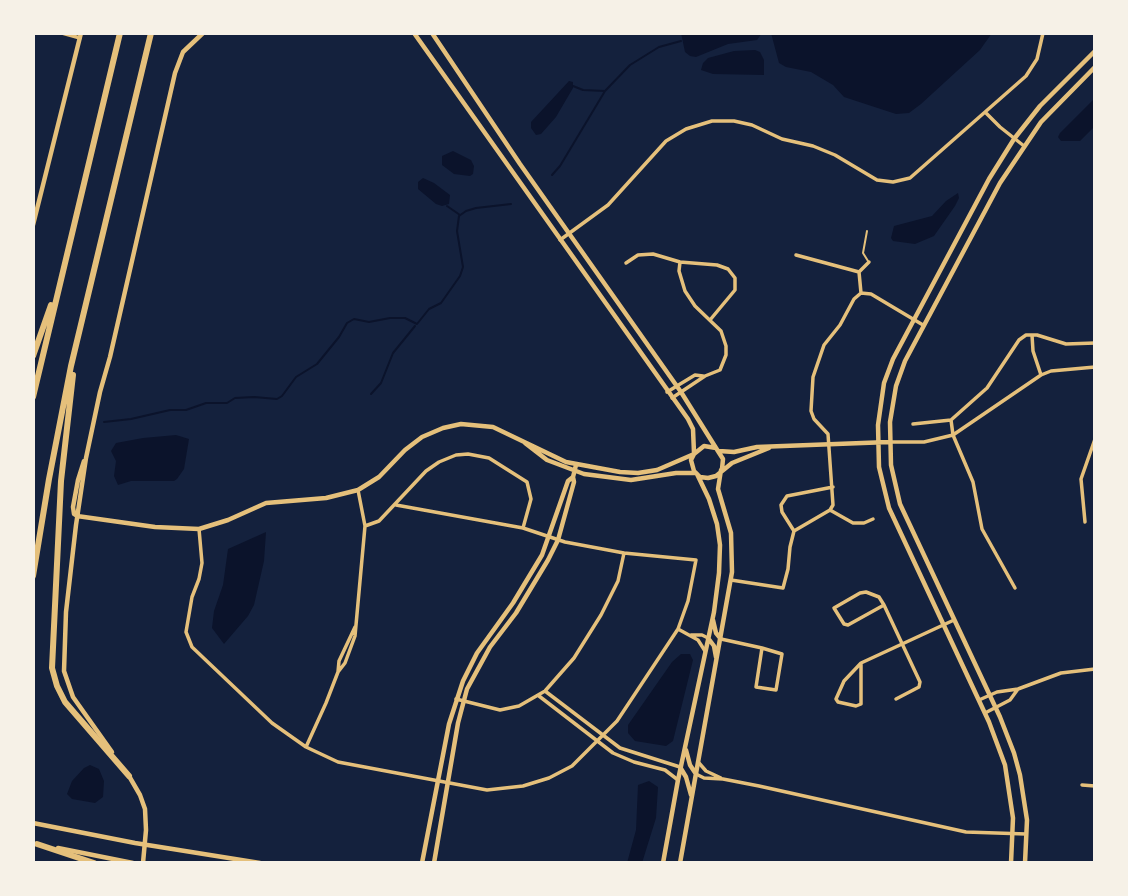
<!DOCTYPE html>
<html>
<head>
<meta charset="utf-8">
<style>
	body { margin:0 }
	#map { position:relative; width:1128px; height:896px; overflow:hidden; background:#14213d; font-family:Lato,sans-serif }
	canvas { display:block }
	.frame { position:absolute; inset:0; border:35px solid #f6f1e7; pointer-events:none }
</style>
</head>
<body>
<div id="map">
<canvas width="1128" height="896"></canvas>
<div class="frame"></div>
</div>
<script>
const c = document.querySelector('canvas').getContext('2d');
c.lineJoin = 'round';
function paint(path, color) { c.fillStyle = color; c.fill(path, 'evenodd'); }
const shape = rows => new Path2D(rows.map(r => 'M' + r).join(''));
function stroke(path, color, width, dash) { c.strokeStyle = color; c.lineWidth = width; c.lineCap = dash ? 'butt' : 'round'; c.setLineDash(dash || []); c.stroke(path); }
paint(shape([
	[681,33,762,33,757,40,728,44,696,57,690,56,685,52],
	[771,33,992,33,980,50,921,104,909,113,896,114,844,97,833,85,811,72,786,67,779,63],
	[755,50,760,52,764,60,764,75,713,74,701,70,703,63,708,58,734,51],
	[569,81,573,82,573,88,556,117,541,134,536,135,531,128,531,122],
	[1095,98,1095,126,1080,141,1061,141,1058,137,1060,133],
	[453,151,471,160,474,166,473,174,470,176,454,174,442,165,442,156],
	[423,178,434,183,450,195,449,204,442,206,436,204,418,189,418,182],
	[958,193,959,198,955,206,934,236,915,244,893,241,891,238,894,226,932,216,946,201],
	[176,435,189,439,184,469,177,479,174,481,131,481,118,485,114,476,116,461,111,451,116,443,143,438],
	[266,532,264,561,254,605,248,616,224,644,212,628,214,611,223,585,228,549],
	[681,654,690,654,693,660,673,741,666,746,635,741,628,733,628,725,672,662],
	[90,765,99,769,104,781,103,797,95,803,72,799,67,794,72,781,84,768],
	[649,781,658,787,656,818,642,863,627,863,636,830,638,785]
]), '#0b132b');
stroke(shape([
	[573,86,583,90,605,91],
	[552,175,560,166,605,91,630,65,659,47,681,41],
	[447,206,460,215],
	[371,394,381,383,393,353,415,326],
	[104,422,131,419,170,410,186,410,206,403,227,403,235,398,254,397,277,399,282,396,296,377,317,364,339,337,347,323,354,319,369,322,390,318,405,318,417,324,429,309,441,303,460,276,463,267,457,231,459,216,466,211,476,208,511,204]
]), '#0b132b', 2);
stroke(shape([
	[867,231,863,253,868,261]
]), '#e5c07b', 2);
stroke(shape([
	[62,33,80,38],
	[986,113,1000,127,1024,146],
	[560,240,608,205,666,141,686,129,712,121,734,121,752,125,782,139,813,146,835,155,877,180,893,182,910,178,1026,76,1037,59,1043,33],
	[796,255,859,272],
	[626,263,638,255,653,254,680,262,717,265,728,269,735,278,735,290,710,320],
	[861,293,871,294,923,325],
	[1032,335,1033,351,1041,375],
	[667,392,695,375,703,376],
	[672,398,705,376,720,370,726,355,726,346,721,331,695,306,685,291,679,271,680,262],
	[913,424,951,420],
	[891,442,924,442,953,435,1041,375,1051,371,1095,367],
	[396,505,523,528],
	[830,510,853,523,864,523,873,519],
	[1085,522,1081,479,1095,439],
	[365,526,379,521,426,471,439,462,456,455,468,454,489,458,527,482,531,499,523,528,565,542,624,553,618,581,601,615,574,658,545,691,519,706,500,710,456,699],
	[199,529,202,563,199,579,192,597,186,632,192,647,272,723,306,747,338,762,487,790,523,786,549,778,572,766,617,721,678,629,688,601,696,560,624,553],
	[794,531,782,512,781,505,787,496,833,487],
	[731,580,783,588,788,569,790,547,794,531,830,510,833,505,828,434,814,419,811,411,813,377,824,345,840,325,854,299,861,293,859,272,869,262],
	[1015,588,982,529,973,482,953,435,951,420,987,388,1019,340,1026,335,1037,335,1066,344,1095,343],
	[884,605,848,625,844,624,834,608,860,593,866,592,879,597,884,605,920,682,919,687,896,699],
	[678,629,698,640,705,651],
	[691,635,702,635,708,638],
	[721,639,762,648,782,654,776,690,756,687,762,648],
	[861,663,861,704,856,706,838,702,836,699,844,681,861,663],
	[861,663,954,620],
	[338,672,345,663,355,636,365,526,358,490],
	[545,691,620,748,680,767],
	[539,696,613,753,634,762,665,770,678,780],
	[979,700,997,692,1018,689,1061,673,1095,669],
	[985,713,1010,700,1018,689],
	[306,747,326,703,338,672,339,661,355,627],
	[699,763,706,771,721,778],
	[696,774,704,778,723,779,759,786,966,832,1026,834],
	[1082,785,1095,786]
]), '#e5c07b', 3.5);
stroke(shape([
	[414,33,688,419,693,429,694,453],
	[432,33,520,164,681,392,716,448],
	[33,225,81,33],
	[525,443,547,460,584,474,631,480,676,473,696,473],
	[719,451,734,452,757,447,889,442],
	[722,469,723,459,716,448,704,446,694,454,691,460,694,471,700,477,708,478,716,476,732,463,769,448],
	[77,516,155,527,199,529,228,520,266,503,326,498,358,490,379,477,405,450,422,437,443,428,461,424,493,427,566,462,620,472,638,473,657,470,694,454],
	[77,516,74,514,73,507,78,480,84,461],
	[713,620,716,633,721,639],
	[708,638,714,646,716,657],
	[686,750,690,765,696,774],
	[112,752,73,697,64,671,66,612,76,525,86,458,100,392,110,357,175,73,183,52,203,33],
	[680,767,686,777,691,795],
	[422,863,449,724,463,681,477,653,513,603,542,555,568,481,573,477],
	[434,863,458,723,467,689,490,647,516,613,548,560,558,540,574,482,573,477,576,465],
	[663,863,678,780,714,612,719,573,720,545,717,524,709,499,697,474],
	[680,863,732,572,731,533,718,489,721,470],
	[1011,863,1013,818,1005,765,989,722,889,508,879,467,878,425,884,383,893,359,989,179,1014,139,1040,106,1095,51],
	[1025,863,1027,820,1020,775,1014,753,1000,717,900,504,891,465,890,422,896,386,905,361,1000,183,1041,122,1095,67]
]), '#e5c07b', 4.5);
stroke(shape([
	[129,776,140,795,145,809,146,830,143,863],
	[33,823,135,843,260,863],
	[58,848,133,863]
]), '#e5c07b', 4.5);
stroke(shape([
	[33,356,51,305],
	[73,375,61,481,52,668,57,686,65,702,129,776],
	[33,397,120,33],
	[33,576,49,479,71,366,151,33],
	[37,844,94,863]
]), '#e5c07b', 6);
</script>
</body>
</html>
